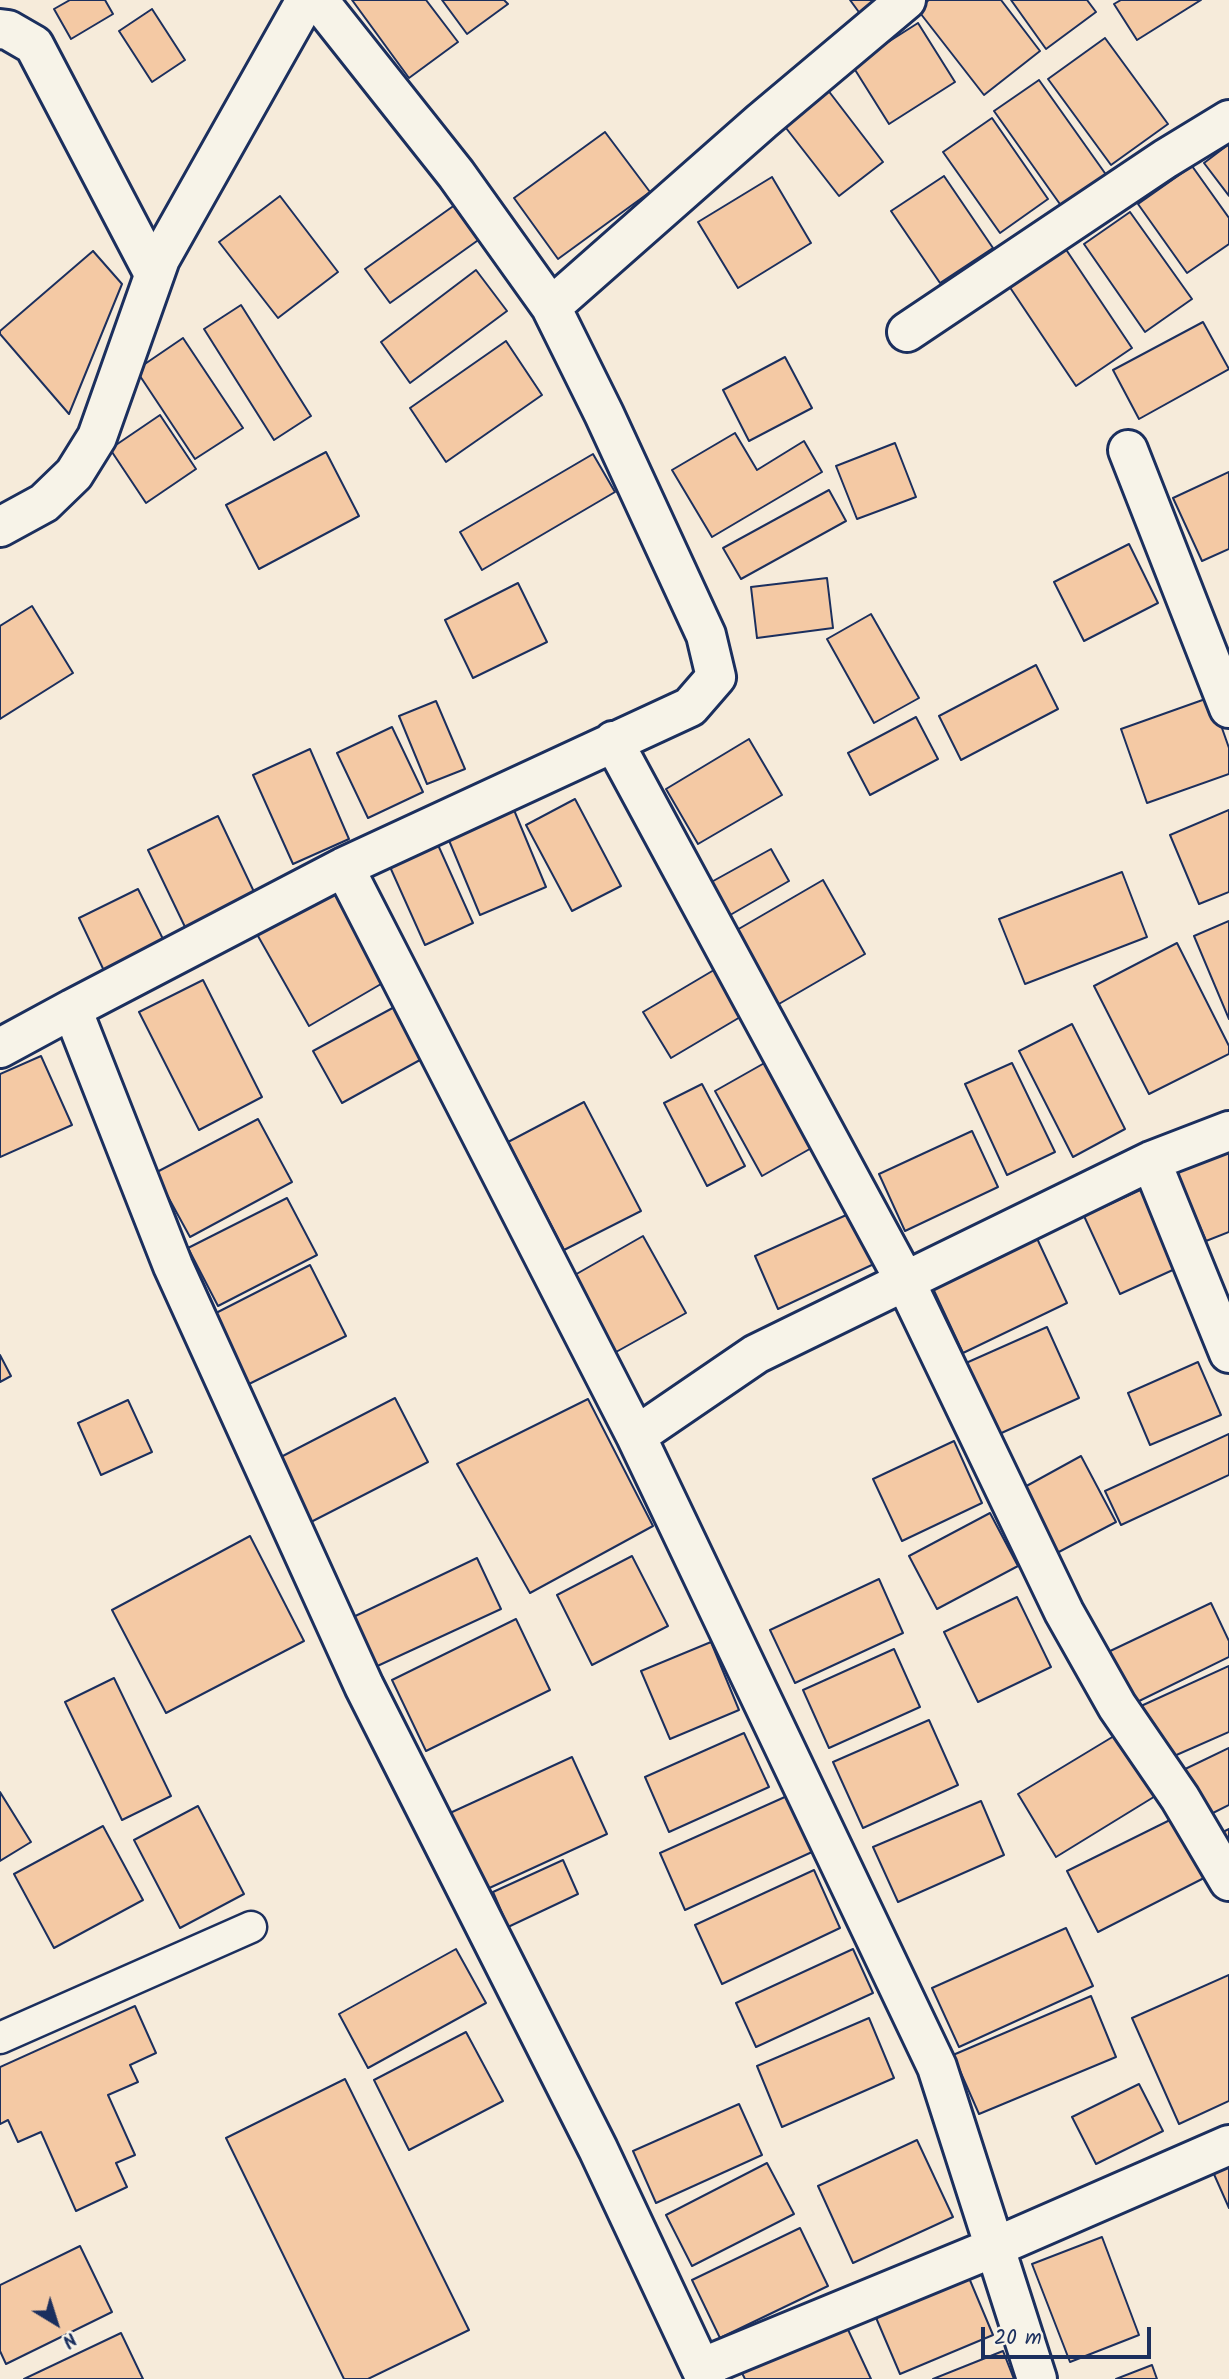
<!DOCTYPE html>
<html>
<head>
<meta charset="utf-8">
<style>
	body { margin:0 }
	#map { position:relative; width:1229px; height:2379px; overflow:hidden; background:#f6ebda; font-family:Kalam,sans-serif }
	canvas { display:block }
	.north { position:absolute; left:21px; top:2288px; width:70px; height:70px; -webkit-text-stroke:5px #f7f3e8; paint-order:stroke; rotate:142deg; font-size:19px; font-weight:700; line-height:28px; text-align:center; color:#1b2f5e }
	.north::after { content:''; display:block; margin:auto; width:24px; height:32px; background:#1b2f5e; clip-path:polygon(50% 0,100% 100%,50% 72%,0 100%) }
	.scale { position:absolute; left:981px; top:2327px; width:170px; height:32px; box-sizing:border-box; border:4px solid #1b2f5e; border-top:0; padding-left:9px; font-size:21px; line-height:24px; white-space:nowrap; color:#1b2f5e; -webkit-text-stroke:5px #f7f3e8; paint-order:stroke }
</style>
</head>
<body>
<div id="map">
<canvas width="1229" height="2379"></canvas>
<div class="north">N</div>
<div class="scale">20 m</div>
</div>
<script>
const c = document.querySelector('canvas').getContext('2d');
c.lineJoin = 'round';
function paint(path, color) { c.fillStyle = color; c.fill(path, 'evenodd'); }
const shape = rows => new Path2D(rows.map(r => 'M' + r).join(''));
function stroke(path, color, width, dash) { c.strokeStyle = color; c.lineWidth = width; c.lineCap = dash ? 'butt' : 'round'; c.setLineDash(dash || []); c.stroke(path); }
const building = shape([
	[70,0,105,0,113,14,71,39,54,9,70,0],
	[352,0,426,0,458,42,409,78,352,0],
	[442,0,504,0,508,4,467,34,442,0],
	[850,0,881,0,861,15,850,0],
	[929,0,1001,0,1040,51,984,95,917,9,929,0],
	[1011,0,1087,0,1096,12,1046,49,1011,0],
	[1121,0,1201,0,1137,40,1114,4,1121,0],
	[152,9,185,60,152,82,119,31,152,9],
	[918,23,955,82,889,124,852,65,918,23],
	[1105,38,1168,124,1111,165,1048,79,1105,38],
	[1039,80,1107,176,1062,207,994,111,1039,80],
	[824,85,883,162,839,196,779,119,824,85],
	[992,118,1048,199,1000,233,943,152,992,118],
	[605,132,650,192,558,259,514,198,605,132],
	[1229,144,1229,196,1204,163,1229,144],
	[1192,166,1229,218,1229,244,1187,273,1138,204,1192,166],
	[944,176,993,248,940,283,891,211,944,176],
	[772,177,811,243,738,288,698,222,772,177],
	[280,196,338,272,278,318,219,242,280,196],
	[466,197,491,231,390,303,365,269,466,197],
	[1130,212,1192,299,1145,332,1084,244,1130,212],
	[1065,248,1132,348,1076,386,1009,286,1065,248],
	[93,251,122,284,69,414,0,334,0,331,93,251],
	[476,270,507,311,410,383,381,342,476,270],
	[241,305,311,416,274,440,204,329,241,305],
	[1203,322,1229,369,1139,419,1113,370,1203,322],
	[183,338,243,428,195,459,136,370,183,338],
	[506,341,542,395,446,462,410,408,506,341],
	[785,357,812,408,749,441,723,390,785,357],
	[160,415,196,469,146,503,110,449,160,415],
	[735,433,757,470,804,441,822,472,712,537,672,470,735,433],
	[895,443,916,497,857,519,836,466,895,443],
	[326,452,359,516,259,569,226,505,326,452],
	[593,454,615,492,482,570,460,532,593,454],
	[1229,472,1229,549,1202,561,1173,498,1229,472],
	[829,490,846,521,741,579,723,548,829,490],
	[1129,544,1158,603,1084,641,1054,582,1129,544],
	[827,578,833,628,757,638,751,587,827,578],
	[518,583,547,642,473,678,445,620,518,583],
	[32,606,73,673,0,719,0,626,32,606],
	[871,614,919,698,874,723,827,639,871,614],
	[1036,665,1058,709,961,760,939,716,1036,665],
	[1211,697,1229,748,1229,774,1147,803,1121,729,1211,697],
	[436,701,465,769,427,784,399,716,436,701],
	[916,717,938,759,870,795,848,753,916,717],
	[392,727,423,792,368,818,337,753,392,727],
	[749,739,782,795,698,844,666,789,749,739],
	[310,749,349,839,293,864,253,775,310,749],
	[509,798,546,887,480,915,443,826,509,798],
	[575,799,621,886,572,911,526,825,575,799],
	[1229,810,1229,892,1199,904,1170,835,1229,810],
	[218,816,256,896,186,929,148,850,218,816],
	[434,836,473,923,425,945,386,858,434,836],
	[771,849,789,881,725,918,706,885,771,849],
	[1122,872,1147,937,1025,984,999,919,1122,872],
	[823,880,865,954,772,1008,730,934,823,880],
	[337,881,393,977,309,1026,254,929,337,881],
	[138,889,167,947,107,977,79,918,138,889],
	[1229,921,1229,1019,1194,936,1229,921],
	[1177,943,1229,1046,1229,1054,1149,1094,1094,986,1177,943],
	[719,967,747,1013,671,1058,643,1012,719,967],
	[203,980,262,1097,199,1130,139,1012,203,980],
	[400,1004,429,1055,342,1103,313,1051,400,1004],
	[1072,1024,1125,1129,1073,1157,1019,1051,1072,1024],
	[41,1056,72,1125,0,1157,0,1074,41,1056],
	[768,1061,815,1146,762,1176,715,1091,768,1061],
	[1012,1063,1055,1152,1007,1175,965,1084,1012,1063],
	[702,1084,745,1166,707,1186,664,1103,702,1084],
	[584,1102,641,1211,564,1250,508,1142,584,1102],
	[258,1119,292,1182,190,1237,155,1173,258,1119],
	[972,1131,998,1187,905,1231,879,1174,972,1131],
	[1229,1144,1229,1232,1206,1241,1174,1166,1229,1144],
	[1151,1185,1186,1264,1120,1294,1084,1216,1151,1185],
	[287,1198,317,1255,218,1306,188,1248,287,1198],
	[853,1212,876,1263,778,1309,755,1256,853,1212],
	[1034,1232,1067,1303,963,1353,930,1282,1034,1232],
	[643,1236,686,1313,616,1352,573,1276,643,1236],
	[310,1265,346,1336,249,1384,214,1314,310,1265],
	[1047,1327,1079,1398,997,1435,966,1363,1047,1327],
	[0,1355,11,1376,0,1382,0,1355],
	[1198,1362,1221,1415,1150,1445,1128,1393,1198,1362],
	[395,1398,428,1462,309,1523,277,1459,395,1398],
	[588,1399,653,1526,530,1593,457,1464,588,1399],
	[128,1400,152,1452,101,1475,78,1423,128,1400],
	[1229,1434,1229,1475,1121,1525,1105,1491,1229,1434],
	[954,1441,982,1503,902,1541,873,1479,954,1441],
	[1081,1456,1116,1522,1055,1554,1021,1489,1081,1456],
	[990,1513,1018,1566,937,1609,909,1556,990,1513],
	[250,1536,304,1641,166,1713,112,1610,250,1536],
	[632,1556,668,1626,592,1665,557,1595,632,1556],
	[477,1558,501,1609,373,1668,349,1619,477,1558],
	[879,1579,903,1633,795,1683,770,1630,879,1579],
	[1017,1597,1051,1667,978,1702,944,1632,1017,1597],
	[1211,1603,1229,1641,1229,1657,1131,1705,1106,1653,1211,1603],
	[516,1619,550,1690,426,1751,392,1680,516,1619],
	[711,1642,739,1710,670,1739,641,1671,711,1642],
	[894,1649,920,1707,829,1748,803,1690,894,1649],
	[1229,1666,1229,1732,1165,1760,1141,1706,1229,1666],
	[114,1678,171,1796,122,1820,65,1702,114,1678],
	[929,1720,958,1785,863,1828,833,1762,929,1720],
	[744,1733,769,1787,669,1832,645,1777,744,1733],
	[1119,1733,1157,1795,1056,1857,1018,1794,1119,1733],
	[1229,1748,1229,1805,1203,1818,1181,1771,1229,1748],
	[572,1757,607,1834,485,1890,450,1813,572,1757],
	[0,1792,31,1842,0,1861,0,1792],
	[787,1796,812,1852,685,1910,660,1853,787,1796],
	[981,1801,1004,1855,898,1902,873,1847,981,1801],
	[198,1806,244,1894,180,1928,134,1840,198,1806],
	[1174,1818,1204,1878,1098,1932,1067,1871,1174,1818],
	[103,1826,143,1900,54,1948,14,1874,103,1826],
	[1229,1829,1229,1844,1223,1832,1229,1829],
	[563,1860,578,1894,508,1927,493,1892,563,1860],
	[814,1870,840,1928,722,1984,695,1925,814,1870],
	[1066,1928,1093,1986,959,2047,932,1988,1066,1928],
	[456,1949,486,2003,368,2068,339,2014,456,1949],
	[853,1949,873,1993,756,2047,736,2003,853,1949],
	[1229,1975,1229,2101,1179,2124,1132,2018,1229,1975],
	[1091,1996,1116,2057,979,2114,953,2055,1091,1996],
	[135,2006,156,2053,130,2065,138,2082,108,2095,135,2155,116,2163,127,2187,76,2211,41,2132,18,2142,8,2120,0,2124,0,2067,135,2006],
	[869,2018,894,2078,782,2127,757,2066,869,2018],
	[466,2032,503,2101,409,2150,374,2080,466,2032],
	[345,2079,469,2330,368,2379,344,2379,226,2138,345,2079],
	[1139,2084,1163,2131,1096,2164,1072,2117,1139,2084],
	[739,2104,762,2155,656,2203,633,2151,739,2104],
	[917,2140,953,2217,853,2263,818,2186,917,2140],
	[767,2163,794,2214,692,2266,666,2215,767,2163],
	[1229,2165,1229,2208,1213,2172,1229,2165],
	[800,2228,828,2286,720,2338,692,2280,800,2228],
	[1102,2237,1139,2335,1070,2362,1032,2264,1102,2237],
	[80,2246,112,2312,6,2364,0,2351,0,2285,80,2246],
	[964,2266,993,2335,900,2374,871,2306,964,2266],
	[844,2321,871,2379,745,2379,741,2371,844,2321],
	[121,2333,143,2379,24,2379,121,2333],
	[1003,2351,1014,2379,933,2379,1003,2351],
	[1152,2365,1157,2379,1116,2379,1152,2365]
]);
paint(building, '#f4c9a4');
stroke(building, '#1b2f5e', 2);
const lane = shape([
	[0,2038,251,1927]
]);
const street = shape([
	[318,0,456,174,551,307,604,414,706,635,716,677,690,707,344,867,72,1009,173,1266,364,1686,598,2149,706,2379],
	[0,29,8,30,34,45,154,274],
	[551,307,762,121,906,0],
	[907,332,1165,159,1229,120],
	[1128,450,1229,708],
	[613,741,905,1281,1064,1612,1117,1706,1180,1798,1229,1881],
	[344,867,636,1436],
	[0,1048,72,1009],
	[1151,1161,1229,1353],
	[701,2368,995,2247,1229,2145],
	[1037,2379,937,2067,636,1436,756,1354,1151,1161,1229,1131]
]);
const secondary = shape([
	[0,527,44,503,74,474,97,437,160,259,306,0]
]);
stroke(lane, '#1b2f5e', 35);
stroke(street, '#1b2f5e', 44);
stroke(secondary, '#1b2f5e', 44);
stroke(lane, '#f7f3e8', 30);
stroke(street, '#f7f3e8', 38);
stroke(secondary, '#f7f3e8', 38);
</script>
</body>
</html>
